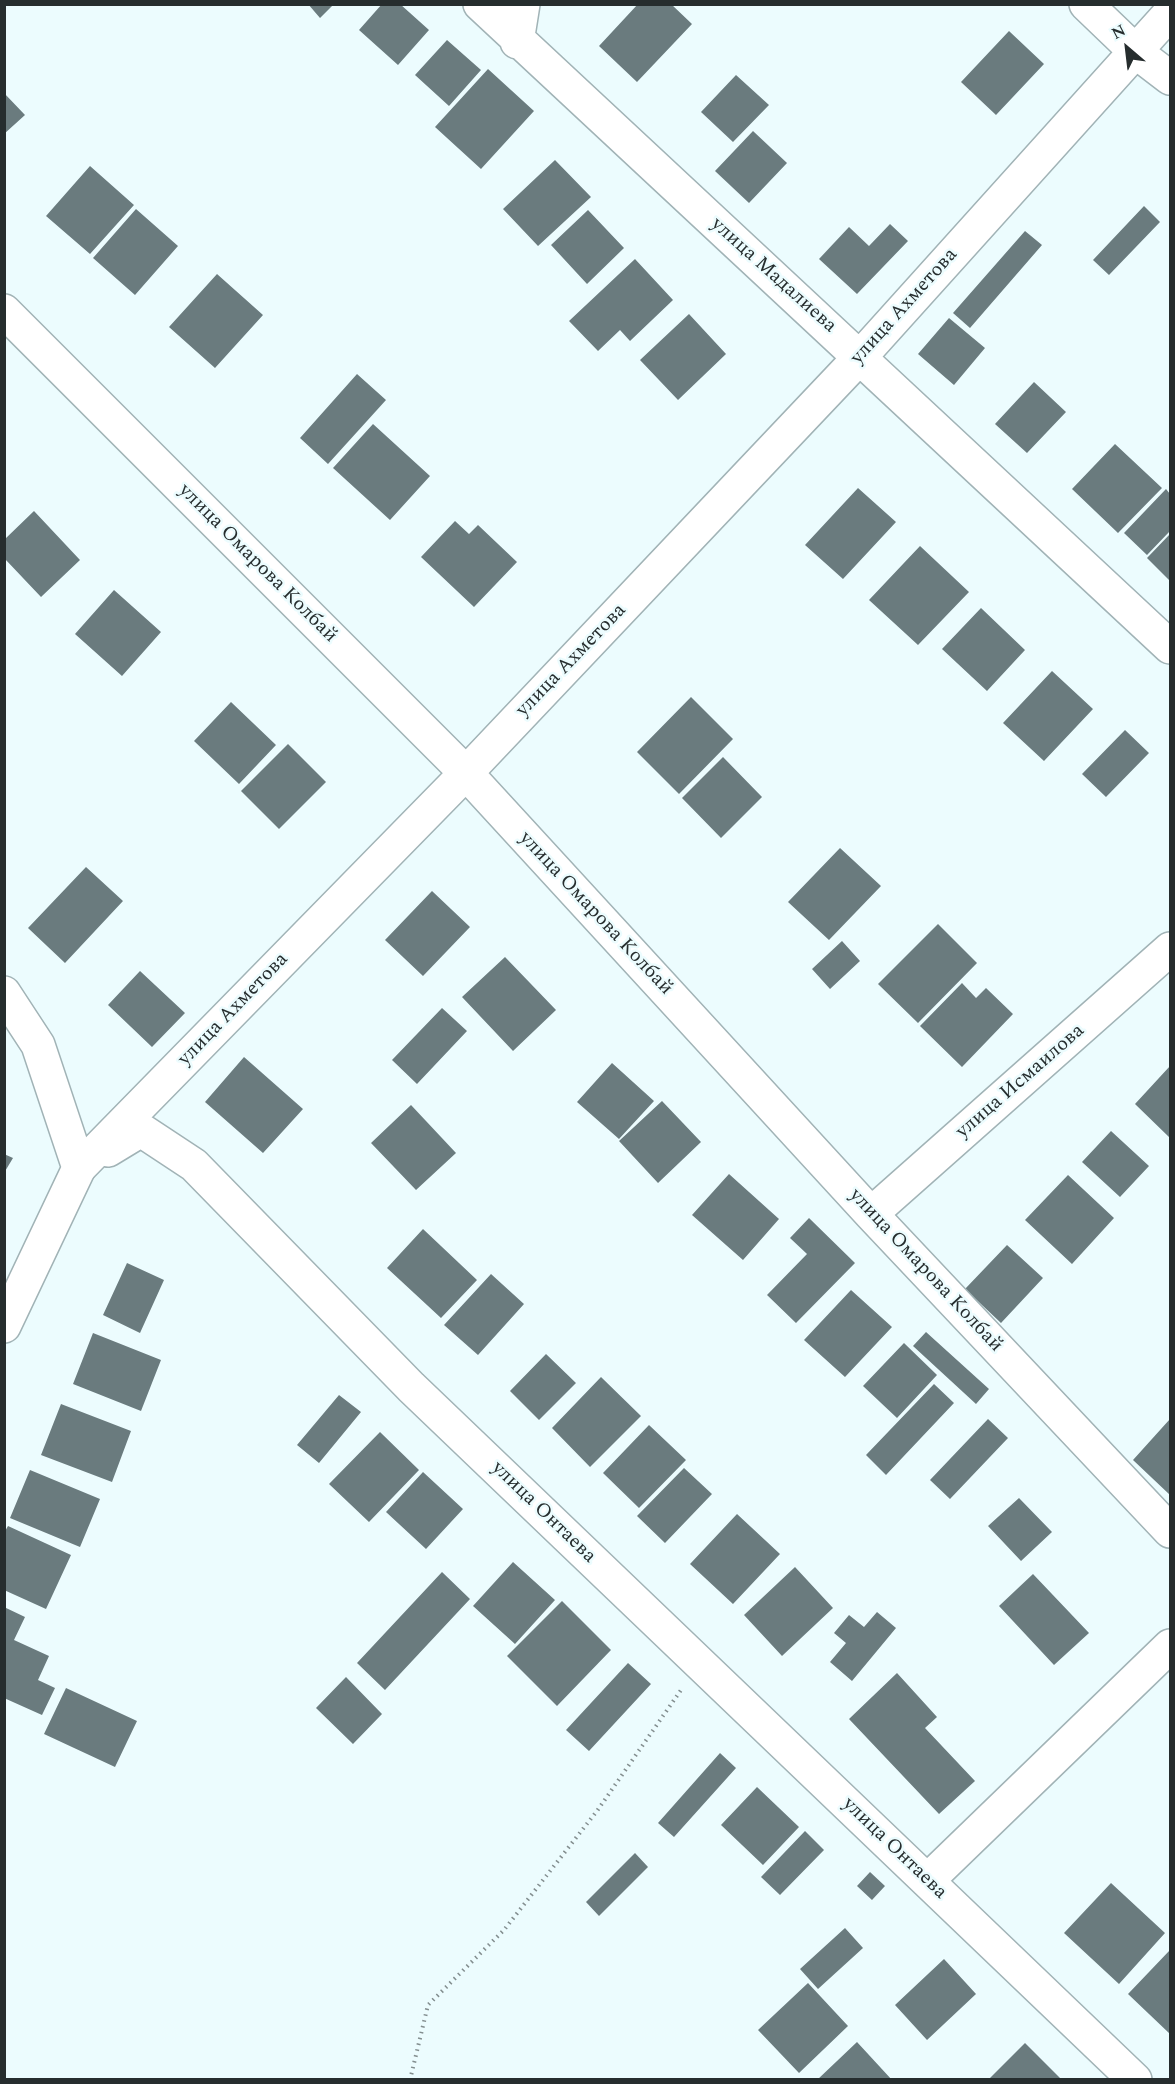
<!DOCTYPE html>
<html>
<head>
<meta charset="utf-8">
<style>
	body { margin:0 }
	#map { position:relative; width:1175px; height:2084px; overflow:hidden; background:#ecfcfe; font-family:Spectral,serif }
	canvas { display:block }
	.frame { position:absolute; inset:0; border:6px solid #262d2e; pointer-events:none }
	.north { position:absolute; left:1097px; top:18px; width:60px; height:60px; -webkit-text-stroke:4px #ecfcfe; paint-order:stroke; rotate:332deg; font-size:16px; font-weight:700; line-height:24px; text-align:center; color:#262d2e }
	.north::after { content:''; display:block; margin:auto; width:21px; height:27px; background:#262d2e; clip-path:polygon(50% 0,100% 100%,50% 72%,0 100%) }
</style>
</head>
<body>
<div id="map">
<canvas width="1175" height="2084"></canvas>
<div class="frame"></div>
<div class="north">N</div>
</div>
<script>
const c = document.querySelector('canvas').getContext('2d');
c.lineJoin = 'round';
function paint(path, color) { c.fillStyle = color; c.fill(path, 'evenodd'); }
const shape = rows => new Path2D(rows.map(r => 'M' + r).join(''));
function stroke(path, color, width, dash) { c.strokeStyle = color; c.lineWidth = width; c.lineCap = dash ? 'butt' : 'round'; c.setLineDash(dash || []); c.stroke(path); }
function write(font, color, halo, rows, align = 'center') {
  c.font = font + ' Spectral,serif'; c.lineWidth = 5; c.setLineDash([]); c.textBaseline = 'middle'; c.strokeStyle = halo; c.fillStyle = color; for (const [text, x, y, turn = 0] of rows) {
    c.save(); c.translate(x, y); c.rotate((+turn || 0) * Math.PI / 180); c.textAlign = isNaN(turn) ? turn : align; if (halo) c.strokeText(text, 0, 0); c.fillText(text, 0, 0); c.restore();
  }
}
paint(shape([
	[308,4,334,4,320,18],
	[382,4,400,4,429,30,398,65,359,30],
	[638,4,671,4,692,24,637,82,599,46],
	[1009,31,1044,64,996,115,961,82],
	[447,40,481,70,449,106,415,75],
	[488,69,534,111,481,169,435,127],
	[736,75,769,105,733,142,701,112],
	[4,93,25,115,4,134],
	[753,131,787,163,749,203,715,171],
	[555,160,591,197,538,246,503,209],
	[90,166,134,205,90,254,46,216],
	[1144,206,1160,222,1109,275,1093,260],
	[136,209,178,246,135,295,93,258],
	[588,210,624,248,587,284,551,245],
	[890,224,908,241,857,294,819,259,849,227,869,246],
	[1025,231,1042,245,970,328,953,313],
	[635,259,673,300,630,341,620,330,598,351,569,321],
	[217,274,263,315,215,368,169,327],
	[689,314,726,354,678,400,640,360],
	[949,318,985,348,954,385,918,354],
	[357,374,386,400,328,464,300,438],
	[1034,382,1066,412,1027,453,995,424],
	[373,424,430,476,390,520,333,468],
	[1115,444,1162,488,1118,533,1072,489],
	[858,488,896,522,843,579,805,545],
	[1166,489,1170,494,1170,531,1147,555,1124,533],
	[34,511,80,560,41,597,5,559,5,539],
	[455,521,469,534,478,525,517,562,474,607,421,557],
	[1170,534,1170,581,1147,558],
	[920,546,969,592,918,645,869,600],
	[114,590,161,632,122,676,75,634],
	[981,608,1025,650,987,691,942,649],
	[1052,671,1093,709,1044,761,1003,723],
	[691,697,733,739,679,794,637,752],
	[231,702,276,745,239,784,194,741],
	[1125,730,1149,753,1106,797,1082,774],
	[288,744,326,782,279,829,241,791],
	[723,757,762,797,721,838,682,798],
	[840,848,881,886,829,940,788,902],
	[86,867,123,901,65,963,28,928],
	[432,891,470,927,423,976,385,940],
	[938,924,977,963,918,1023,878,984],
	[842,941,860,961,830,989,812,969],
	[505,957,556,1010,513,1051,462,997],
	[140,971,185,1013,152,1047,108,1005],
	[962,983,976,998,986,988,1013,1014,962,1067,920,1026],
	[442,1008,467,1031,417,1084,392,1060],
	[244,1057,303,1109,263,1153,205,1102],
	[612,1063,654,1101,619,1139,577,1102],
	[1170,1066,1170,1138,1135,1104],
	[662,1101,701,1142,658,1183,619,1141],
	[411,1105,456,1153,416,1190,371,1143],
	[1111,1131,1149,1166,1120,1197,1082,1162],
	[4,1154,13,1158,4,1173],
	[729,1174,779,1219,743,1260,692,1215],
	[1068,1175,1114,1218,1072,1264,1025,1220],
	[809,1218,855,1263,796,1323,767,1295,807,1254,790,1238],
	[423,1229,477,1280,441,1318,387,1268],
	[1007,1245,1043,1278,1001,1323,965,1289],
	[127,1263,164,1280,140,1333,103,1315],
	[491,1274,524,1304,478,1355,444,1325],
	[851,1290,892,1327,845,1377,804,1340],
	[926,1332,989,1389,976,1404,913,1346],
	[93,1333,161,1360,141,1411,73,1384],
	[904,1343,937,1375,897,1418,863,1386],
	[546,1354,576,1383,539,1420,510,1391],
	[601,1377,641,1416,590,1467,552,1428],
	[934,1384,954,1403,886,1475,866,1455],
	[339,1395,361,1412,319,1463,297,1445],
	[61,1404,131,1431,112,1482,41,1455],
	[988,1419,1008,1438,950,1499,930,1480],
	[1170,1419,1170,1495,1133,1460],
	[649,1425,686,1460,639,1508,603,1473],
	[380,1432,419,1470,369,1522,329,1484],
	[684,1468,712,1494,665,1543,637,1516],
	[30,1470,100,1499,80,1547,10,1518],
	[423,1472,463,1509,426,1549,386,1512],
	[1019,1498,1052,1532,1021,1561,988,1526],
	[737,1514,780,1554,733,1604,690,1564],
	[8,1526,71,1555,46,1609,4,1590,4,1533],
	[513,1562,555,1600,515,1644,473,1606],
	[795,1567,833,1608,782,1656,744,1615],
	[442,1572,470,1599,385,1690,357,1663],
	[1033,1574,1089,1633,1054,1665,999,1606],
	[562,1601,611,1650,557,1706,507,1656],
	[4,1607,25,1617,14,1640,49,1656,38,1680,55,1688,42,1715,4,1698],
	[877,1612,896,1628,852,1681,830,1662,846,1643,834,1633,849,1615,864,1627],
	[628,1663,651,1684,589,1751,566,1730],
	[897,1673,937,1717,925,1728,975,1781,939,1814,849,1719],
	[346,1677,382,1714,353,1744,316,1708],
	[66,1688,137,1721,115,1767,44,1734],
	[720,1753,736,1768,674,1837,658,1823],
	[757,1787,799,1827,763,1865,721,1825],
	[805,1831,824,1850,780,1895,761,1877],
	[635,1853,648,1867,599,1916,586,1902],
	[870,1872,885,1886,872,1900,857,1886],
	[1111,1883,1165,1933,1119,1984,1064,1933],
	[845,1928,863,1948,818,1989,800,1969],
	[1170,1950,1170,2034,1128,1994],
	[944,1959,976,1994,927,2040,895,2005],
	[808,1983,848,2026,799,2073,758,2030],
	[857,2042,892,2080,817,2080],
	[1025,2043,1062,2080,988,2080]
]), '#6a7b7e');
const minor = shape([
	[480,4,1170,647],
	[1086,4,1136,52,1170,78],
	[517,42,523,4],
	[4,311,466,773,871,1214,1170,1531],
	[108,1150,141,1130,194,1165,411,1387,1135,2080],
	[79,1168,466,773,861,356,1170,13],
	[871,1214,1170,949],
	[927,1881,1170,1646]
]);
const major = shape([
	[4,993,38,1045,79,1168,4,1326]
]);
stroke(minor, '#a1b3b6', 36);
stroke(major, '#a1b3b6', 36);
stroke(shape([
	[410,2080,428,2005,504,1930,597,1811,681,1690]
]), '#838e8f', 4, [1.5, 4.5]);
stroke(minor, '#fff', 33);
stroke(major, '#fff', 33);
write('20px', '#262d2e', '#ecfcfe', [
	["улица Мадалиева",773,276,42],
	["улица Ахметова",905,307,-48],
	["улица Омарова Колбай",257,564,45],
	["улица Ахметова",572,661,-46],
	["улица Омарова Колбай",595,914,47],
	["улица Ахметова",234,1010,-46],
	["улица Исмаилова",1021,1082,-41],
	["улица Омарова Колбай",925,1271,47],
	["улица Онтаева",543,1513,44],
	["улица Онтаева",894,1849,44]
]);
</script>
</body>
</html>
